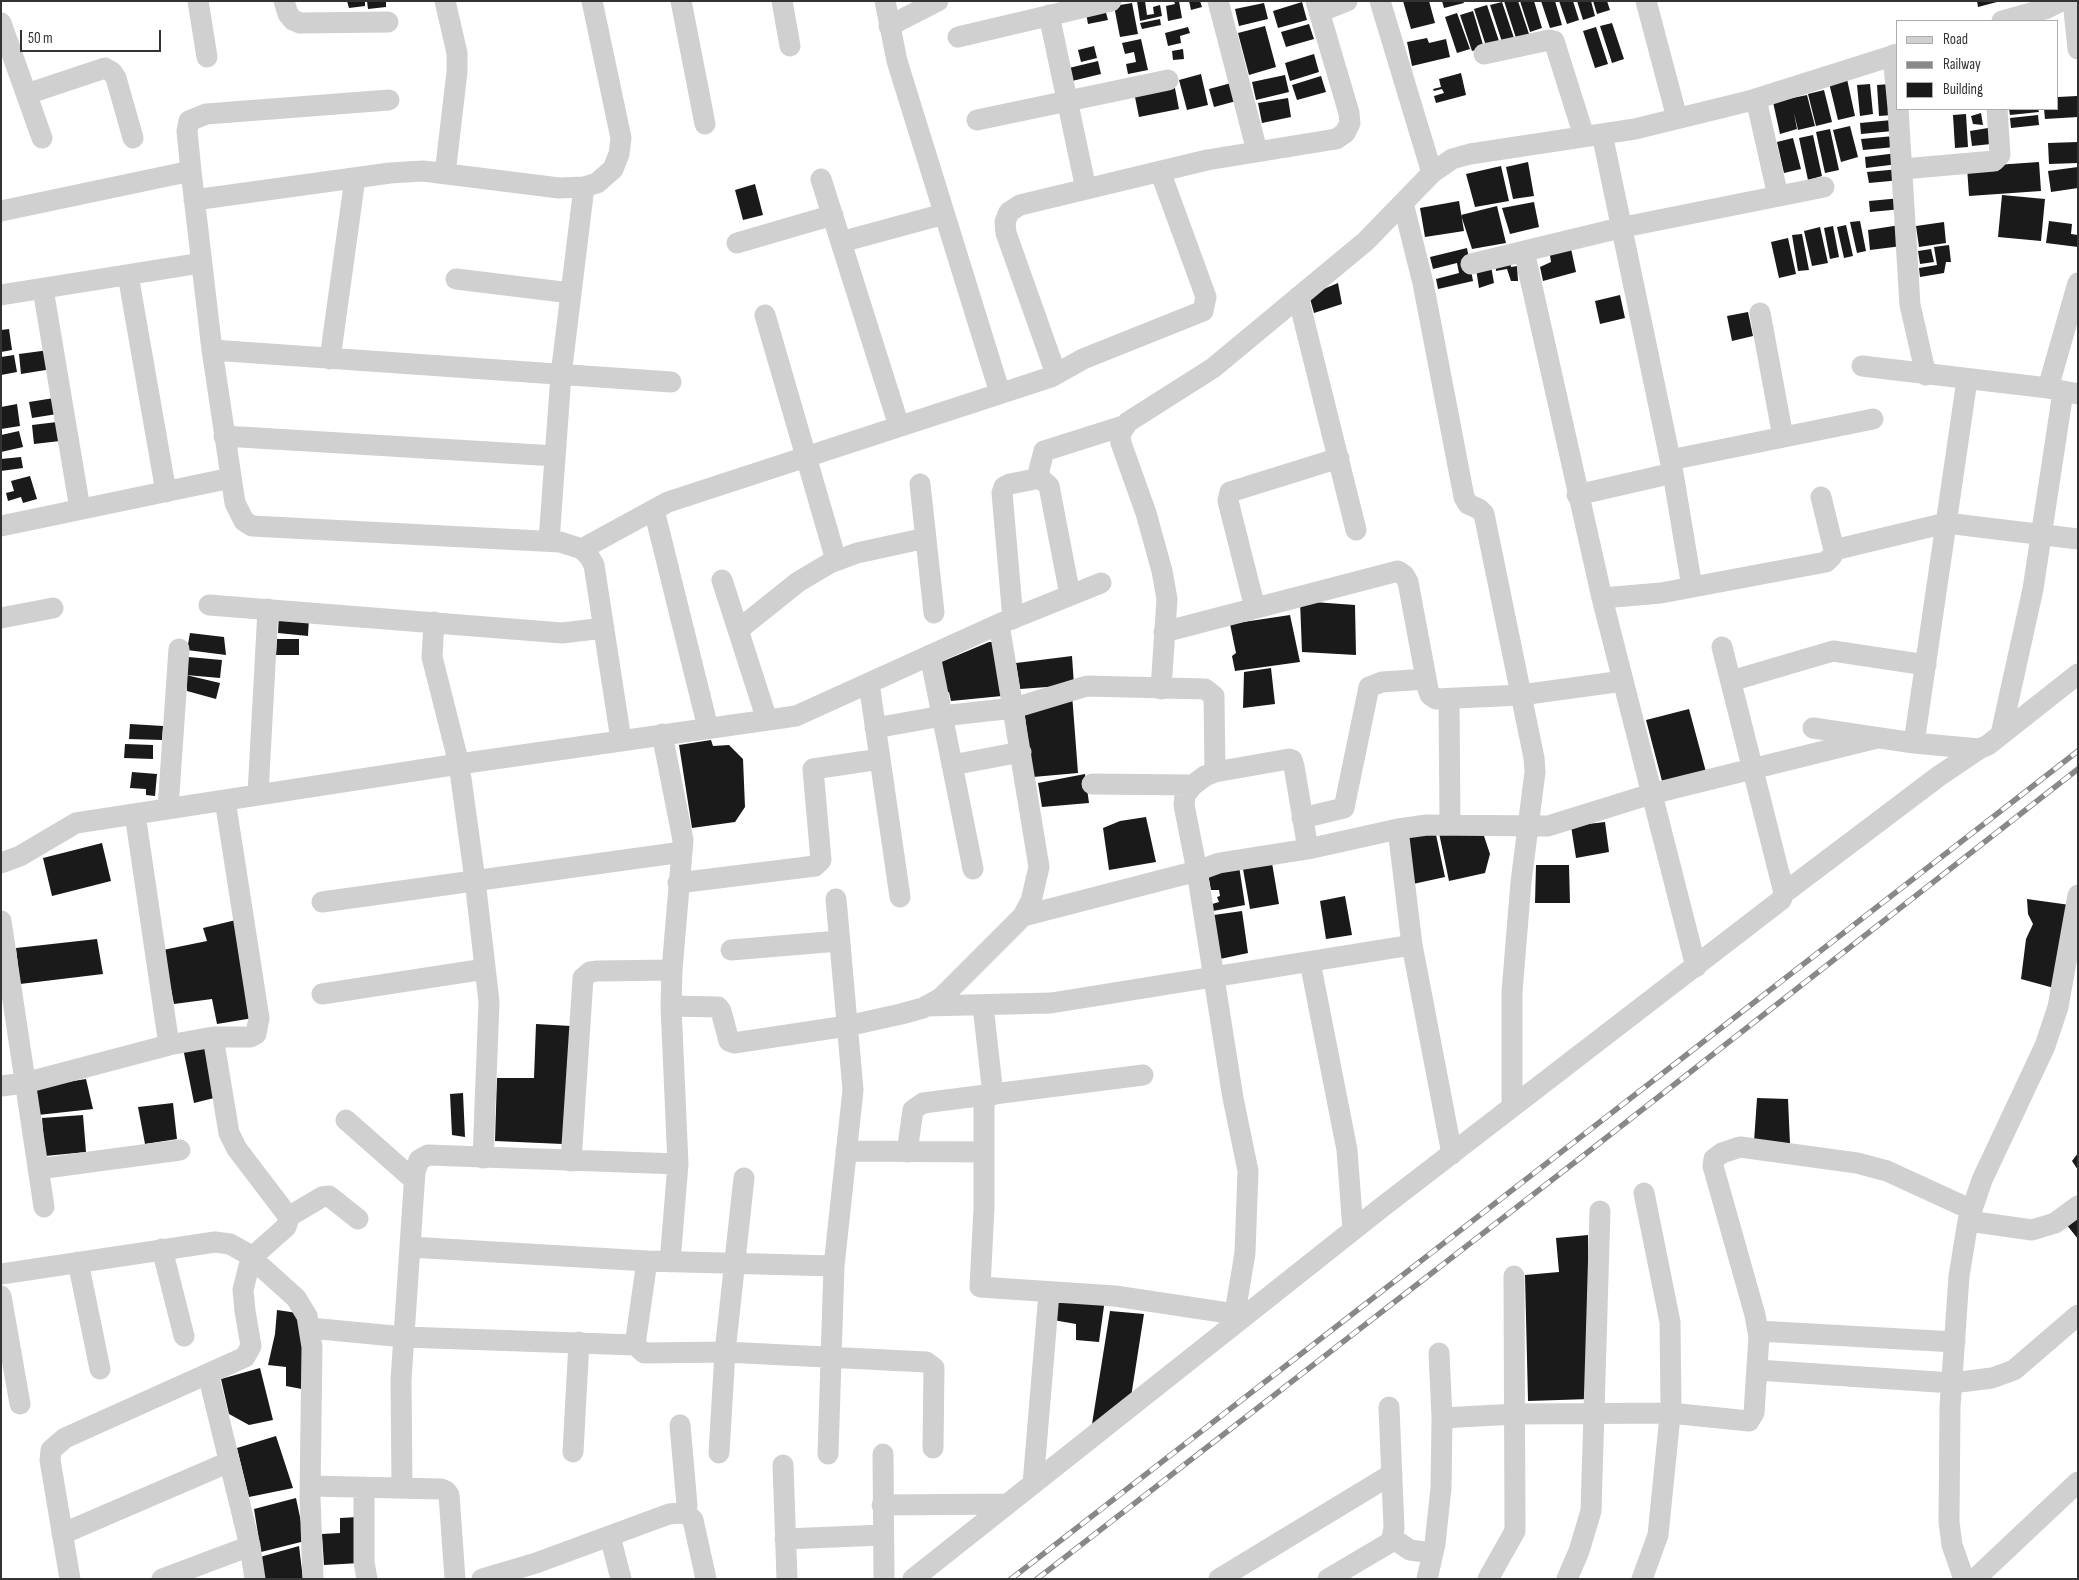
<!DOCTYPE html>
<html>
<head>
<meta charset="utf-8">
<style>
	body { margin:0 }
	#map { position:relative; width:2079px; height:1580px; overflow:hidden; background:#fff; font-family:"Sofia Sans Condensed",sans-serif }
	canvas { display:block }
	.frame { position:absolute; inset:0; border:2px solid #333; pointer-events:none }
	.legend { position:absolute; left:1896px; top:20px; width:162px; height:90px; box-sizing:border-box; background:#fff; border:1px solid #adadad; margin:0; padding:6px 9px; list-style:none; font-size:15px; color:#333 }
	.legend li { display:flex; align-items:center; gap:10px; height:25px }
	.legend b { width:25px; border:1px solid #adadad }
	.scale { position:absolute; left:20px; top:30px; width:141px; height:22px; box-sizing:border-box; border:2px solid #333; border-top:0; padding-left:6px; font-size:15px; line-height:18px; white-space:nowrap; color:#333; -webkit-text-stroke:4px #fff; paint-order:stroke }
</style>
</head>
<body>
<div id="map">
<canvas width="2079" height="1580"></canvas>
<div class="frame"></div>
<ul class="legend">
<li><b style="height:6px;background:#d0d0d0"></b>Road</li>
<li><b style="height:6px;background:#888"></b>Railway</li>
<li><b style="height:14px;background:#1a1a1a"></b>Building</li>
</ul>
<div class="scale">50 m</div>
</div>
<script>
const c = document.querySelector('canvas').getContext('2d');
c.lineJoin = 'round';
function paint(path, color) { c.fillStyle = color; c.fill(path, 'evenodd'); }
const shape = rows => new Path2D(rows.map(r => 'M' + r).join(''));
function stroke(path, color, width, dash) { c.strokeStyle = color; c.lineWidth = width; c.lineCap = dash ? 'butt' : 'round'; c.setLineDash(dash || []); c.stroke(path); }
paint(shape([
	[347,1,365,1,365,6,349,8],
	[367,1,386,1,386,7,368,9],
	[1137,1,1145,1,1147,15,1154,14,1153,7,1160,5,1162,16,1140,21],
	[1174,1,1179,1,1182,18,1168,21,1166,6,1175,4],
	[1189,1,1200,1,1202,7,1191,10],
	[1403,1,1429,1,1435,23,1411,29],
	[1442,1,1463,1,1464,3,1444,8],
	[1504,1,1518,1,1529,34,1516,38],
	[1520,1,1534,1,1542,28,1530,32],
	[1541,1,1555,1,1562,25,1550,28],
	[1559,1,1573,1,1579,20,1567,24],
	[1577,1,1591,1,1595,16,1583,20],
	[1593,1,1607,1,1610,10,1597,14],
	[1977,1,1997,1,1997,2,1978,7],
	[1302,2,1307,20,1278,28,1273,11],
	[1502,2,1514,38,1502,42,1490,5],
	[1132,3,1138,34,1120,37,1114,6],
	[1264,3,1268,19,1239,26,1235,9],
	[1487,5,1499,41,1486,46,1474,9],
	[1105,9,1108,20,1088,24,1086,13],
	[1473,11,1484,48,1472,51,1460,15],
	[1457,13,1470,49,1457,53,1445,17],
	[1160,19,1161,25,1142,29,1140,23],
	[1612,23,1624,59,1612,63,1600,26],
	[1309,24,1314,39,1286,47,1281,32],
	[1265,26,1276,67,1249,75,1238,33],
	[1188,27,1190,33,1180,36,1181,43,1168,46,1165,33],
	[1596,27,1608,64,1595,68,1583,31],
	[1427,38,1429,43,1446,39,1450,57,1412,66,1407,42],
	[1141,39,1148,70,1128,74,1126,64,1136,62,1134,52,1125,54,1122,43],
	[1094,46,1097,58,1081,62,1078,50],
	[1183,49,1184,59,1173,60,1172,51],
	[1314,54,1319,72,1290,81,1285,63],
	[1098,61,1101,74,1072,81,1069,68],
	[1461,73,1466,95,1436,103,1434,96,1444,93,1442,89,1434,91,1433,89,1441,87,1439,79],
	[1201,74,1208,105,1187,110,1179,80],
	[1285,75,1289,92,1256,100,1252,82],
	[1321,76,1326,92,1297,100,1292,85],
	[1847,79,1855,116,1838,120,1829,83],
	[1235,82,1240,100,1214,107,1209,89],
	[1174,83,1179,109,1139,117,1134,92],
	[1870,84,1873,114,1860,116,1857,85],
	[1890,84,1892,115,1879,116,1877,85],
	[1824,90,1832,122,1816,126,1808,94],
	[1807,95,1815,126,1798,130,1794,113,1797,129,1780,134,1773,102],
	[2077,96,2078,117,2045,119,2044,109,2058,109,2058,97],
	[1288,98,1291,117,1262,123,1258,103],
	[2009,109,2038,109,2039,112,2010,115],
	[1981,113,1983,125,1973,124,1971,116],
	[1966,114,1968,147,1955,148,1953,115],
	[2038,115,2039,125,2011,128,2010,118],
	[1892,120,1893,131,1861,134,1860,123],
	[1850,126,1858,157,1841,162,1833,130],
	[1988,128,1991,144,1972,146,1970,131],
	[1830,129,1839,170,1825,173,1816,132],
	[1813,135,1822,176,1808,180,1799,138],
	[1894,136,1895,147,1863,150,1861,139],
	[1793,138,1801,169,1784,173,1777,142],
	[2078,142,2078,163,2049,164,2048,143],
	[1897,153,1898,164,1866,168,1865,157],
	[1528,162,1534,196,1513,199,1506,167],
	[2039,162,2041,191,1969,196,1967,167],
	[1501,166,1509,201,1475,207,1466,174],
	[2078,167,2078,188,2051,192,2048,171],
	[1900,169,1901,180,1869,183,1867,172],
	[755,184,763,215,743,220,735,190],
	[2002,195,2045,199,2041,241,1998,237],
	[1901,198,1902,209,1870,212,1869,201],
	[1459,201,1464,231,1425,237,1420,208],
	[1534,202,1539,227,1510,234,1502,208],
	[1497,206,1506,243,1472,249,1461,215],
	[1860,221,1866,251,1857,253,1850,222],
	[2049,221,2072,224,2071,234,2078,235,2078,247,2046,243],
	[1944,222,1946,243,1919,247,1916,226],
	[1846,225,1853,256,1844,258,1837,227],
	[1900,225,1902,246,1870,250,1868,230],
	[1833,226,1839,257,1830,259,1824,228],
	[1820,227,1828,263,1812,266,1804,231],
	[1802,234,1809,270,1798,271,1792,235],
	[1788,238,1796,274,1779,278,1771,242],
	[1570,244,1576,272,1543,281,1540,267,1551,262,1549,249],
	[1949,245,1951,262,1946,262,1944,273,1920,277,1919,268,1937,265,1934,247],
	[1467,248,1473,281,1438,289,1436,279,1459,273,1457,263,1433,269,1430,257],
	[1931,249,1934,262,1920,264,1918,251],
	[1509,255,1511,267,1517,266,1518,281,1511,281,1507,269,1496,271,1495,262],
	[1491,266,1494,283,1479,288,1476,269],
	[1338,283,1342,304,1314,313,1309,295],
	[1620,295,1625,318,1600,324,1595,301],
	[1748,312,1753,336,1732,341,1727,316],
	[9,329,12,350,1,352,1,330],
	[49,350,52,369,21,374,19,354],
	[14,355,17,372,1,375,1,357],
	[54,398,57,414,32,418,29,402],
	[17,404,20,426,1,429,1,407],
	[57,422,60,441,34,444,32,425],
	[19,431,23,447,1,452,1,435],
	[21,457,23,468,1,471,1,459],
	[30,476,37,499,23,503,21,497,8,501,6,493,14,491,11,481],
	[1300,601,1355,605,1356,655,1302,652],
	[279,615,309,618,308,636,278,633],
	[1290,615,1300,662,1235,671,1232,656,1236,653,1230,624],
	[190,633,224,637,226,655,187,650],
	[277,639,299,639,299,655,276,655],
	[989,642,998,642,1002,696,951,701,949,692,945,694,939,663],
	[1072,656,1074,685,1020,689,1016,663],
	[188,657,222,660,220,678,186,675],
	[1271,668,1275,704,1243,708,1244,672],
	[186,675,220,683,216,699,187,691],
	[1072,694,1078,773,1033,777,1024,709],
	[1689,709,1706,772,1662,781,1646,720],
	[130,724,163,726,162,740,129,739],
	[711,740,713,746,729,745,743,759,745,807,735,822,692,828,679,745],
	[125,744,153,745,153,759,124,758],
	[132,772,157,774,155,796,146,795,146,789,130,788],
	[1085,774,1089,803,1042,807,1038,783],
	[1146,817,1156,862,1109,870,1103,828,1120,821],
	[1605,822,1609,852,1576,858,1571,826],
	[1435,830,1445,877,1413,884,1404,835],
	[1482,830,1490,854,1485,873,1449,881,1439,833],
	[102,843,111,881,52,896,43,858],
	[1272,863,1279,904,1250,909,1243,869],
	[1536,865,1569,865,1570,903,1535,903],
	[1239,866,1245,905,1213,911,1212,904,1219,902,1217,897,1220,896,1219,890,1211,890,1208,874],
	[1345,896,1352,935,1326,939,1320,901],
	[2027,899,2070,905,2054,988,2021,979,2026,939,2033,924,2028,914],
	[1242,911,1248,953,1220,959,1214,915],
	[240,919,253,1018,217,1024,212,999,174,1004,163,950,207,941,203,928],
	[97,939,103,974,20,984,16,948],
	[536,1024,571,1026,563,1144,495,1141,497,1078,534,1078],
	[208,1043,218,1097,194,1103,183,1048],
	[86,1079,93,1109,38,1115,35,1087],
	[463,1093,465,1137,452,1135,450,1094],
	[1757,1098,1788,1099,1790,1144,1754,1142],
	[173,1103,177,1139,145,1144,138,1107],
	[83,1115,86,1152,45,1156,42,1118],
	[2078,1153,2078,1170,2072,1161],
	[2078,1216,2078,1239,2066,1224],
	[1588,1235,1590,1399,1528,1401,1525,1275,1559,1272,1556,1238],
	[1055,1296,1105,1299,1099,1342,1076,1340,1076,1324,1053,1320],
	[277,1310,304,1314,307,1390,286,1386,286,1367,268,1365,275,1334],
	[1110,1311,1144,1314,1131,1397,1092,1424],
	[260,1368,273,1420,249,1425,229,1414,221,1379],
	[276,1436,293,1488,249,1497,237,1448],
	[296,1498,305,1541,261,1552,254,1509],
	[358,1517,360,1563,324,1565,322,1534,340,1533,340,1518],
	[299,1546,303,1579,263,1579,260,1557]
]), '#1a1a1a');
stroke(shape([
	[198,1,207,57],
	[284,1,288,14,293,20,300,23,388,22],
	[681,1,705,124],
	[782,1,790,46],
	[885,1,897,61,1000,393],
	[1218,1,1257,151],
	[1380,1,1432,173],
	[1646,1,1677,118],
	[2073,1,2078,49],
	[1319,12,1347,1],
	[1049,15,1086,189],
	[2002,21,2045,9,2061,1],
	[1,23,42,138],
	[889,26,938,1],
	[958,37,1111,1],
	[1484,54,1549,40,1554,41,1584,136],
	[1893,55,1898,108],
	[27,94,105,68,112,72,116,78,133,138],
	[1756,99,1778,196],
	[389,100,206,114,189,121,187,131,191,171,212,350,235,503,244,521,252,526,560,542,582,549,589,556,594,565,621,740],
	[1898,109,1910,305,1926,375],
	[977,120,1168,80],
	[1602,134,1673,473,1692,587],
	[1903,169,1994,161,2000,155,1997,109],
	[445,174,457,72,457,53,445,1],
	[821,179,899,426],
	[194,200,390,173,423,171,559,188,584,187,597,183,613,169,619,154,621,138,592,1],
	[1403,203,1423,283,1464,497,1468,504,1479,509,1484,514,1534,758,1535,772,1521,882,1512,992,1512,1107],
	[1,211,191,171],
	[841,242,944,214],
	[737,243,833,215],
	[1524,251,1602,598,1696,967],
	[1471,264,1624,227,1824,187],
	[128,275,166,492],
	[456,279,571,293],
	[43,289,80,509],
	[1,295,201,263],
	[1298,297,1356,530],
	[1760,313,1783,437],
	[765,315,836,560],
	[212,350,671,382],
	[330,359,355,178],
	[1862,366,2048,388,2078,394],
	[1056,374,1006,233,1005,222,1009,212,1020,205,1207,160,1336,139,1345,133,1350,123,1349,113,1316,1],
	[2048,388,2078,283],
	[224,436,555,456],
	[1670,460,1873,419],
	[1040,478,1039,470,1044,451,1123,426],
	[920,484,934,613],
	[1577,495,1673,473],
	[654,510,708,728],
	[1,526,231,478],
	[549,541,561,375,584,187],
	[582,549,668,502,1051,377,1083,359,1203,311,1206,297,1160,171],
	[1834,550,1946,523,2078,539],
	[722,580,767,720],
	[1602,598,1661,593,1826,562,1832,556,1834,550,1821,497],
	[209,605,562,633,604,628],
	[1255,608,1228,501,1230,492,1339,458],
	[1,618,53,608],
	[1013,619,1002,493,1004,487,1010,484,1040,478,1049,486,1070,595],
	[434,622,432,657,459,764,475,880,489,1002,483,1158],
	[738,630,798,582,830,563,857,553,926,538],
	[1164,632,1398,571,1404,575,1408,582,1428,689,1430,695,1436,699,1521,695,1623,681],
	[930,655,973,869],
	[1731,681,1833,651,1926,665],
	[869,683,900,897],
	[1161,689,1167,599,1162,571,1146,513,1121,443,1120,434,1128,422,1213,368,1366,241,1432,173,1452,159,1470,154,1635,129,1749,101,1898,54],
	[1449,700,1450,825],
	[875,728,942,716,1014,708,1087,686,1205,689,1214,696,1215,772],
	[1813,728,1914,743,1979,749,1988,745,2078,674],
	[662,734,683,840,672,970,671,1006,678,1164,670,1262],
	[2001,734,2033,589,2063,392],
	[1914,743,1967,380],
	[952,765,1021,752],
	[1092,784,1193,785],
	[258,794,268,609],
	[168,808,179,649],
	[135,814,169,1045],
	[1302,818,1344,808,1369,687,1382,682,1426,679],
	[1398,829,1412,945,1452,1154],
	[1,863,20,856,76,823,459,764,796,716,999,624,1101,583],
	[678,883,815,866,821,860,813,769,880,759],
	[1784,893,1939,776,1979,749],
	[322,902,682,852],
	[1023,916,1197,871,1219,863,1308,849,1398,829,1427,825,1548,826,1651,794,1877,738],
	[1,921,44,1207],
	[731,950,839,941],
	[1310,962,1347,1150,1353,1230],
	[322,994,485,969],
	[671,1006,718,1007,721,1011,729,1041,734,1043,847,1026,901,1014,923,1008,941,998,1023,916,1031,901,1039,867,999,624],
	[926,1006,1051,1003,1412,945],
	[983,1006,993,1095],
	[1,1086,25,1083,169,1045,213,1037,250,1037,256,1034,259,1018,225,800],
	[984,1096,984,1208,980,1287,1115,1296,1235,1314],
	[346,1120,414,1180],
	[846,1151,984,1152],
	[907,1152,913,1110,923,1103,1143,1075],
	[571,1161,583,978,590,972,597,971,672,970],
	[38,1169,180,1150],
	[288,1217,322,1197,329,1196,358,1219],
	[1968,1221,2032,1230,2055,1223,2078,1206],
	[410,1247,647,1261,834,1266],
	[162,1249,184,1336],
	[78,1262,100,1369],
	[1,1274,215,1242,230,1244,246,1253,296,1298,307,1316,312,1347,310,1497,313,1579],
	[1,1296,20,1404],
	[1233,1325,1245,1253,1248,1171,1233,1098,1197,871,1184,805,1185,795,1193,785,1205,776,1215,772,1289,759,1292,760,1294,766,1308,849],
	[310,1328,404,1337,635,1345,644,1353,725,1352,926,1362,934,1368,933,1448],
	[1758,1331,1955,1342],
	[635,1345,647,1261],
	[1757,1370,1952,1383,1992,1378,2014,1370,2078,1315],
	[208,1374,250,1546,255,1579],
	[1442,1418,1516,1414,1670,1413,1749,1421,1754,1413,1759,1337,1755,1315,1713,1166,1714,1159,1722,1153,1740,1147,1857,1163,1887,1171,1972,1210],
	[680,1425,687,1505,685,1514],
	[573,1452,579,1342],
	[719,1453,725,1352,744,1178],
	[828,1454,834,1266,853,1090,836,899],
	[883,1454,884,1579],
	[783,1465,787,1579],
	[1033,1484,1049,1293],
	[310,1486,441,1489,446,1491,449,1495,455,1579],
	[364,1487,364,1562,367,1579],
	[402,1488,401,1380,415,1172,419,1160,428,1155,678,1164],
	[882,1505,1008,1504],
	[62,1534,229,1462],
	[610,1536,621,1579],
	[1392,1538,1410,1550,1433,1553],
	[785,1539,883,1535],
	[70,1579,50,1460,51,1450,65,1438,245,1357,251,1346,245,1311,243,1290,251,1258,286,1227,288,1221,288,1216,237,1149,229,1133,213,1037],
	[162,1579,250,1546],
	[482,1579,536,1563,669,1514,681,1513,688,1515,693,1520,706,1579],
	[913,1579,1381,1208,1781,900,1784,893,1722,647],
	[1219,1579,1392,1474],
	[1328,1579,1389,1543,1392,1538,1394,1528,1389,1407],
	[1427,1579,1435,1544,1441,1488,1442,1418,1439,1353],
	[1488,1579,1515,1531,1514,1276],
	[1567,1579,1579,1551,1591,1511,1600,1211],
	[1642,1579,1658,1535,1671,1406,1670,1322,1644,1193],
	[1964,1579,1952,1545,1949,1522,1950,1407,1959,1276,1968,1221,1982,1180,2045,1046,2058,1007,2078,895],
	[1975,1579,2078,1482]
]), '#d0d0d0', 21);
const rail = shape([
	[1011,1579,2078,751],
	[1037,1579,1588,1152,2078,769]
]);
stroke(rail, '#888', 5.5);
stroke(rail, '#fff', 4, [11]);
</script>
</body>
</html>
